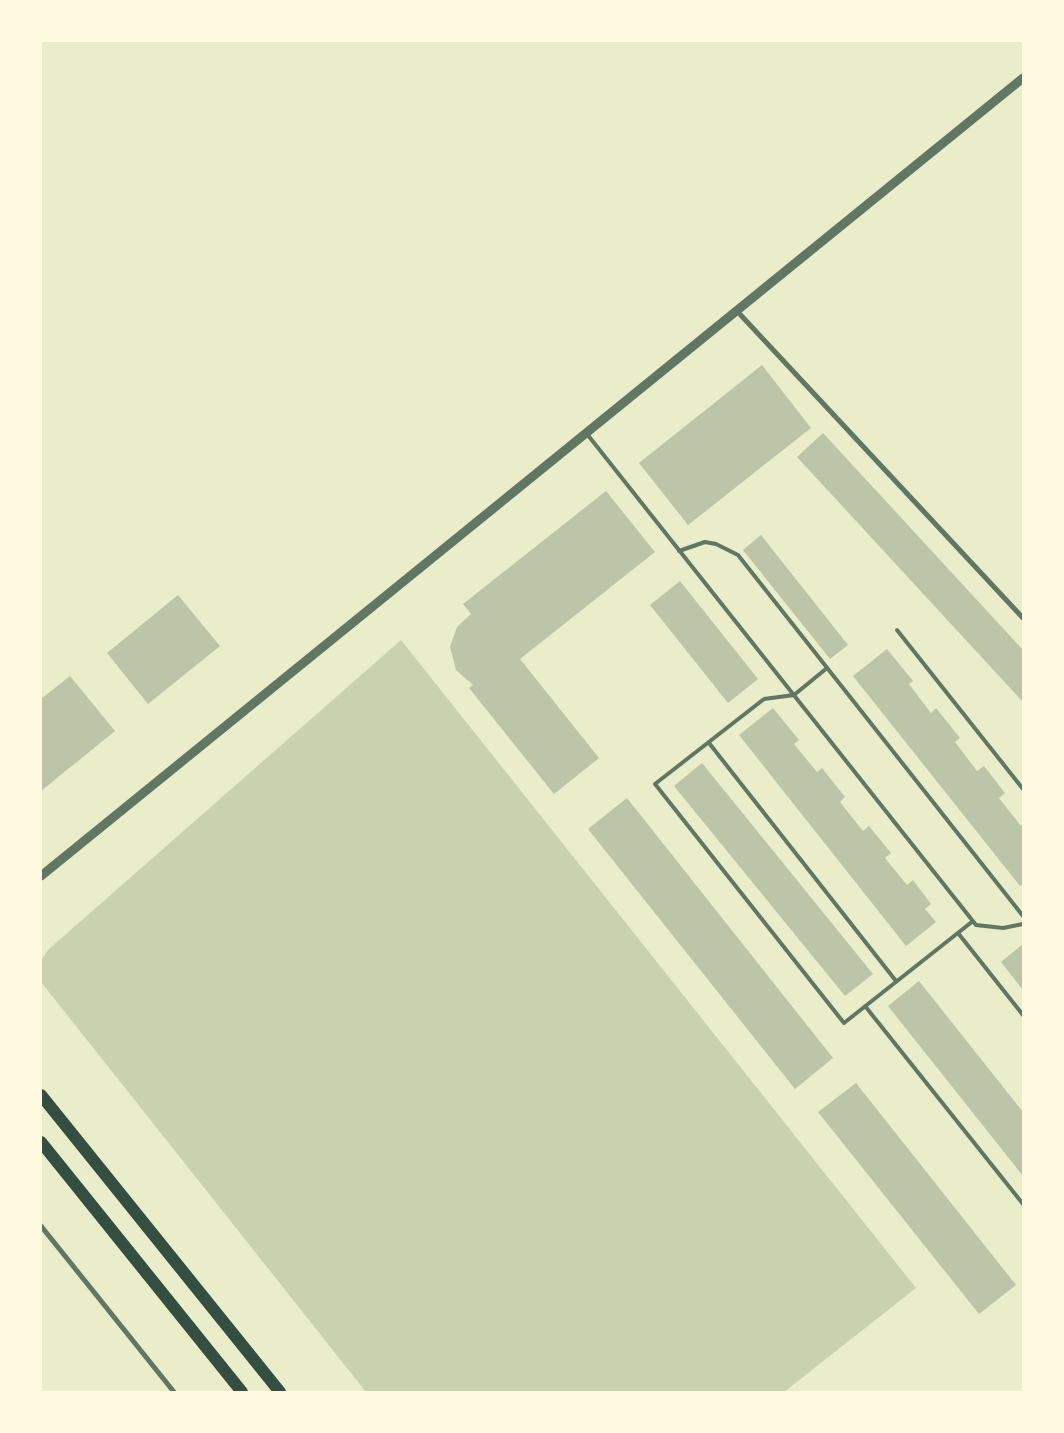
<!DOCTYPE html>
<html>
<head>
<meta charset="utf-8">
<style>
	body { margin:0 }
	#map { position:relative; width:1064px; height:1433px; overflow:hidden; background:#e9edc9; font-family:Inter,sans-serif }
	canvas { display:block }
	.frame { position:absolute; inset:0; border:42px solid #fefae0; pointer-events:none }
</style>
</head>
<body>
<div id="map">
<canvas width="1064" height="1433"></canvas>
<div class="frame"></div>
</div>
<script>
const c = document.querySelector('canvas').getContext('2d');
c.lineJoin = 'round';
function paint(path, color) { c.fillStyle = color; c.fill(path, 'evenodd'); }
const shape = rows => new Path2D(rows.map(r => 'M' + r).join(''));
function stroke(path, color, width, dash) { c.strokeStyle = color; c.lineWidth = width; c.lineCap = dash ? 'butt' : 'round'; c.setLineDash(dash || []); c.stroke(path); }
paint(shape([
	[401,640,916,1288,784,1392,366,1392,41,982,41,960,49,949]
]), '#cad2ad');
paint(shape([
	[762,365,811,428,688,525,639,463],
	[823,433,1023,650,1023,702,797,457],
	[606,491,655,552,520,659,599,758,554,794,469,688,473,685,456,670,450,647,457,627,471,614,463,604],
	[761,535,848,645,830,659,743,550],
	[680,581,758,679,728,703,650,605],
	[178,595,220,646,148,704,107,653],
	[887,649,913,681,909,684,931,713,936,708,960,738,955,742,977,771,984,766,1005,793,999,798,1021,826,1023,824,1023,884,1020,886,853,676],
	[70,676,115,731,41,791,41,699],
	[773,708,799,740,794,744,817,772,822,768,845,797,840,802,863,831,869,826,891,853,885,858,907,885,913,880,931,904,925,909,936,922,906,946,739,735],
	[702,763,873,974,845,996,674,786],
	[627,798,833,1058,795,1089,588,829],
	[1023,944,1023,990,1001,962],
	[919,981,1023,1112,1023,1176,888,1006],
	[856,1083,1016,1285,979,1314,818,1112]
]), '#bcc5a7');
stroke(shape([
	[587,434,976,925,1003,928,1023,924],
	[679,551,705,542,716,544,738,555,1023,916],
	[897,630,1023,789],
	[827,668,794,695,764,699,655,784,844,1023,973,921],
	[709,743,896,981],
	[958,933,1023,1015],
	[865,1006,1023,1204]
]), '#617663', 4);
stroke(shape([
	[736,310,1023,618],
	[41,1226,174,1392]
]), '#617663', 5);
stroke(shape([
	[41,876,1023,78]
]), '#617663', 9);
stroke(shape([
	[41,1095,280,1392],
	[41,1142,242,1392]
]), '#344e41', 12);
</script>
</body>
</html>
